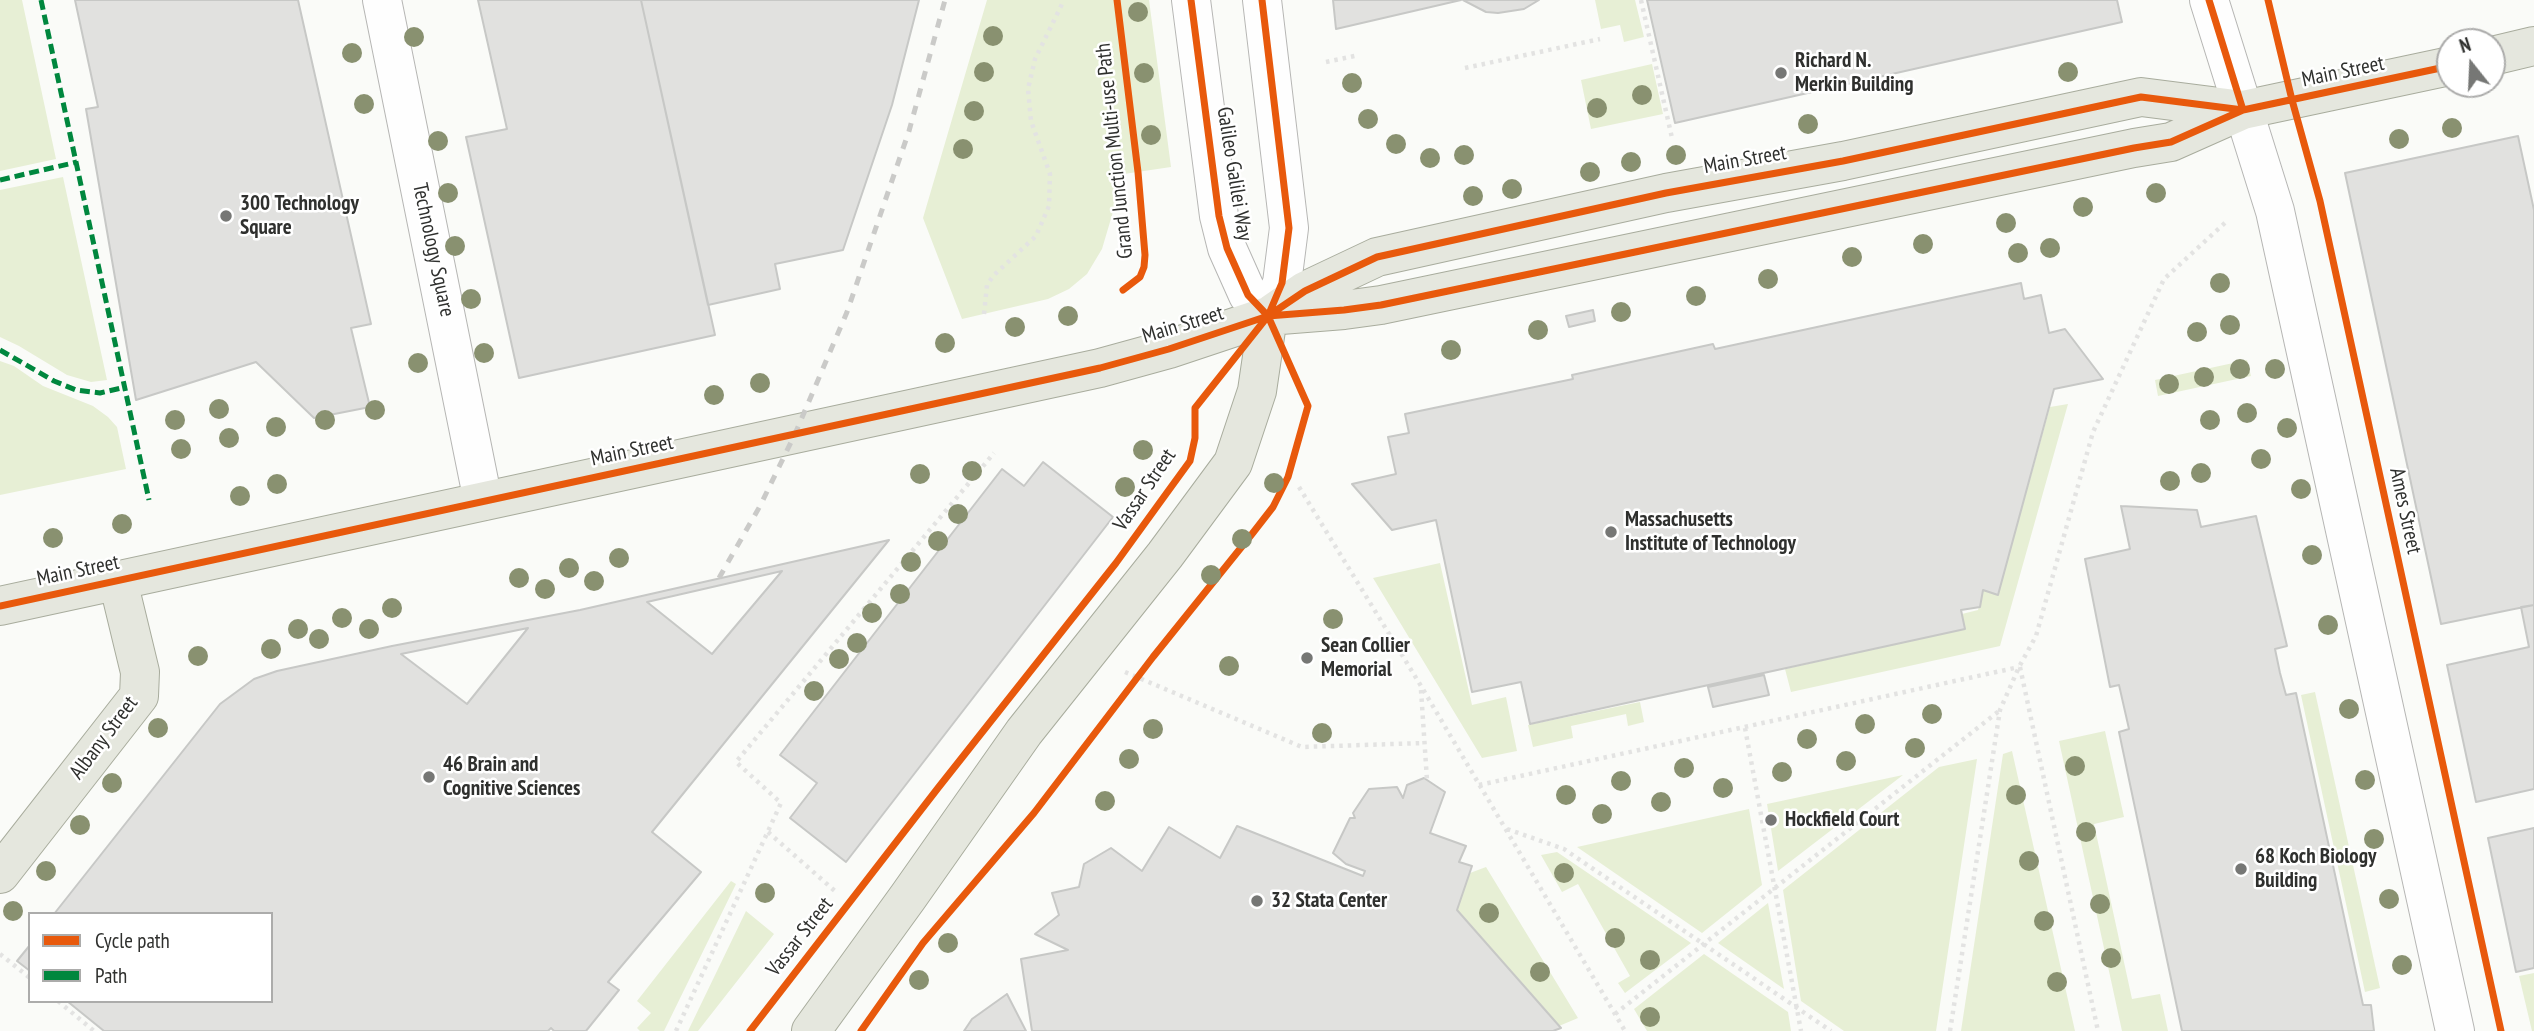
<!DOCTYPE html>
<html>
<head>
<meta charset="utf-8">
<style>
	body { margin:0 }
	#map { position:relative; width:2534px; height:1031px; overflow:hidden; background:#fafbf8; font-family:"PT Sans Narrow",sans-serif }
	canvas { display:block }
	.legend { position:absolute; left:28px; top:912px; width:245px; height:91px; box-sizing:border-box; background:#fff; border:2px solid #acacab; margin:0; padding:9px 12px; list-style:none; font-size:21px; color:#2f302e }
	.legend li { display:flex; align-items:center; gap:14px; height:35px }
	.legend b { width:35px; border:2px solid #acacab }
	.north { position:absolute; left:2436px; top:28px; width:70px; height:70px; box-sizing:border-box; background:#fff; border:2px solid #acacab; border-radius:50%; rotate:342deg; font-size:19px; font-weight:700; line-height:28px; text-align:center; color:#2f302e }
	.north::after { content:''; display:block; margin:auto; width:24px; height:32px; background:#767775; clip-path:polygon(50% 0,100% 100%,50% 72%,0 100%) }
</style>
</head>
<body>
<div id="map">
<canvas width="2534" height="1031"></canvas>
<ul class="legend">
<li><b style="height:9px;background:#e8590c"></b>Cycle path</li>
<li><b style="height:9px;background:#00873e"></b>Path</li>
</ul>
<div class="north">N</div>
</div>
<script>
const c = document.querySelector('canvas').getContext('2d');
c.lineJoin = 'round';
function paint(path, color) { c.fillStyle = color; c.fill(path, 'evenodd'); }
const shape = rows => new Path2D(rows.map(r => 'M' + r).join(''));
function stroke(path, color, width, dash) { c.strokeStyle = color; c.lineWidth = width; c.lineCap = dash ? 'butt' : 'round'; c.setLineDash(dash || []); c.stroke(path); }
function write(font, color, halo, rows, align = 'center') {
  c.font = font + ' "PT Sans Narrow",sans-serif'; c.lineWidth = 5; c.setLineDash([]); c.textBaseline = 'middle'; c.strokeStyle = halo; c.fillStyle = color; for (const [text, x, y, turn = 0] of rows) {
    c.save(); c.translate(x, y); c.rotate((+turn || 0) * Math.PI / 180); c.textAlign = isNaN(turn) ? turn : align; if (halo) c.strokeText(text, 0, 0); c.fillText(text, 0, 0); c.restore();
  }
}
paint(shape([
	[0,0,22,0,56,159,0,171],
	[987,0,1149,0,1171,167,1117,175,1115,205,1102,249,1087,274,1069,289,1048,299,962,319,923,218],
	[1595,0,1635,0,1644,37,1624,42,1620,25,1601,29],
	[1652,64,1663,114,1591,129,1581,80],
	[63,177,107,380,91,382,67,375,19,346,0,337,0,190],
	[2247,360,2251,376,2158,396,2155,380],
	[0,361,14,366,43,386,93,406,108,417,117,427,126,469,0,495],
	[2068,404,2000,646,1791,692,1785,669,1965,629,1962,614,1978,610,1983,590,1998,595,2050,407],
	[1440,563,1472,705,1506,697,1517,751,1482,758,1373,578],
	[2315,692,2380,988,2365,992,2301,695],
	[1640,702,1644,722,1628,726,1626,714,1571,726,1573,738,1533,747,1528,725],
	[2105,731,2124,817,2094,824,2132,999,2160,994,2168,1031,2122,1031,2059,741],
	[2012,751,2075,1031,1961,1031,2003,754],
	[1977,759,1936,1031,1844,1031,1801,1001,1783,890,1939,767],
	[1903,775,1778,871,1767,804],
	[1749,809,1762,885,1702,933,1577,847],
	[1557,852,1691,943,1625,993,1618,983,1630,976,1578,884,1562,892,1541,855],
	[1486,867,1578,1018,1559,1026,1457,910,1470,873],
	[731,881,736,884,664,1031,640,1031,637,1028,651,1013,637,1001],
	[1768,903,1784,989,1718,943],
	[746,911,774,934,698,1031,688,1031],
	[1704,954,1788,1012,1791,1031,1647,1031,1634,1009],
	[2534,973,2534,1031,2532,1031,2519,976]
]), '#e7efd5');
const building = shape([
	[75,0,298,0,371,324,351,328,370,407,314,418,256,362,136,400,86,109,98,107,75,0],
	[478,0,641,0,715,335,519,378,466,137,507,129,478,0],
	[641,0,919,0,892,105,843,250,775,264,780,289,708,305,641,0],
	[1333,0,1461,0,1336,29,1333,0],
	[1463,0,1539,0,1524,9,1498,13,1486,12,1463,0],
	[1647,0,2117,0,2122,22,1675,123,1647,0],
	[2518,136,2534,210,2534,605,2441,624,2345,173,2518,136],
	[2021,283,2024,299,2041,295,2049,333,2065,329,2103,379,2054,389,1998,595,1983,590,1980,607,1961,610,1965,629,1530,724,1521,682,1472,692,1436,520,1392,530,1352,484,1396,474,1388,437,1409,433,1405,414,1573,379,1572,375,1713,344,1715,349,2021,283],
	[1593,310,1595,321,1569,327,1566,316,1593,310],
	[1043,462,1113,517,846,862,790,818,817,783,780,755,1002,469,1024,486,1043,462],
	[2121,506,2197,510,2201,527,2256,516,2287,646,2275,649,2280,673,2286,695,2296,693,2363,1005,2371,1005,2374,1031,2182,1031,2119,732,2129,729,2119,685,2110,687,2085,559,2130,549,2121,506],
	[889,540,652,832,701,872,608,982,619,990,586,1031,554,1031,551,1028,548,1031,104,1031,67,1001,271,1001,271,914,54,914,220,704,254,679,277,671,392,646,580,610,889,540],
	[782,571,712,654,647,602,782,571],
	[528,628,467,704,401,654,528,628],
	[2534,605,2534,789,2476,802,2447,665,2529,647,2521,607,2534,605],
	[1764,675,1769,695,1713,707,1708,687,1764,675],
	[1424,778,1445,792,1430,833,1466,846,1459,862,1472,866,1457,910,1561,1028,1553,1031,1032,1031,1021,959,1068,950,1035,934,1059,915,1052,893,1079,887,1084,864,1111,848,1142,871,1169,827,1220,858,1237,826,1363,876,1365,871,1346,864,1333,853,1350,818,1355,818,1353,813,1369,789,1397,787,1403,798,1407,785,1424,778],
	[2534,828,2534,968,2516,972,2488,838,2534,828],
	[30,945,30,971,17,961,30,945],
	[1007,994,1026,1031,964,1031,972,1019,1007,994]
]);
paint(building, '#e1e1df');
stroke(building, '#c7c8c6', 2);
const minor = shape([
	[382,0,483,501],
	[1191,0,1219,216,1227,248,1248,295,1268,316,1282,283,1289,228,1262,0],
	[2209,0,2275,211,2455,1031]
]);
const major = shape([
	[2492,56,2534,46],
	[1273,313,1305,291,1377,257,1666,193,1843,161,2141,97,2243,110],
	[0,606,1100,368,1169,349,1268,316,1344,310,1381,305,2134,148,2171,142,2243,110,2450,66],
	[0,874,139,696,140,672,118,581],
	[811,1031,908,897,1024,732,1165,555,1233,463,1257,391,1268,316]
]);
stroke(minor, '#b6b6b4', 40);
stroke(major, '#a8ac9d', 40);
stroke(shape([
	[1641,0,1672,138],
	[1326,62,1359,55],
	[1465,68,1600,39],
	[984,314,987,285,994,275,1036,236,1049,206,1050,174,1031,121,1028,89,1035,59,1064,0],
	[1299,487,1421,686,1625,1031],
	[2020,667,2098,1031],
	[1125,672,1302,747,1424,743],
	[1421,690,1427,780],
	[1745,728,1801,1031],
	[1479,785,2019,667],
	[1507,829,1564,849,1831,1031],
	[768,832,836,892],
	[0,954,30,978],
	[58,1001,94,1031],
	[1615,1014,1999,711],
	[676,1031,781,803,736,762,994,453],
	[1950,1031,2000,710,2019,667,2036,636,2093,432,2164,279,2227,221]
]), '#e3e3e2', 4.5, [3.5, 5]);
stroke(minor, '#fefefe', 38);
stroke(major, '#e5e7de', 38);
stroke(shape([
	[719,578,760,506,795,434,847,312,909,131,945,0]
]), '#cacac8', 5, [9, 9]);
stroke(shape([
	[41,0,149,500],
	[0,180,77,162],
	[0,350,54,381,76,390,100,393,126,387]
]), '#00873e', 5, [10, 5]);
stroke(shape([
	[1117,0,1138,172,1145,255,1144,267,1140,277,1123,290],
	[2209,0,2243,110],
	[2268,0,2292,100,2320,201,2501,1031],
	[1268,316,1305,291,1377,257,1666,193,1843,161,2141,97,2243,110],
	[0,606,1100,368,1169,349,1268,316,1344,310,1381,305,2134,148,2171,142,2243,110,2450,66],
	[750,1031,938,788,1116,563,1166,494,1190,461,1195,438,1195,408,1268,316,1282,283,1289,228,1262,0],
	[861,1031,923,943,1034,813,1153,657,1252,534,1273,507,1288,477,1308,406,1268,316,1248,295,1227,248,1219,216,1191,0]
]), '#e8590c', 7);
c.fillStyle = '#899170';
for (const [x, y] of [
	[1138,12],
	[993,36],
	[414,37],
	[352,53],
	[984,72],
	[2068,72],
	[1144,73],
	[1352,83],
	[1642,95],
	[364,104],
	[1597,108],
	[974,111],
	[1368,119],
	[1808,124],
	[2452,128],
	[1151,135],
	[2399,139],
	[438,141],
	[1396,144],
	[963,149],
	[1464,155],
	[1676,155],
	[1430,158],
	[1631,162],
	[1590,172],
	[1512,189],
	[448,193],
	[2156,193],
	[1473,196],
	[2083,207],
	[2006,223],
	[1923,244],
	[455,246],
	[2050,248],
	[2018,253],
	[1852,257],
	[1768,279],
	[2220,283],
	[1696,296],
	[471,299],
	[1621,312],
	[1068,316],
	[2230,325],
	[1015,327],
	[1538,330],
	[2197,332],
	[945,343],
	[1451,350],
	[484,353],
	[418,363],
	[2240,369],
	[2275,369],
	[2204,377],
	[760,383],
	[2169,384],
	[714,395],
	[219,409],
	[375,410],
	[2247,413],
	[175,420],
	[325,420],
	[2210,420],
	[276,427],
	[2287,428],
	[229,438],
	[181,449],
	[1143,450],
	[2261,459],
	[972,471],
	[2201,473],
	[920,474],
	[2170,481],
	[1274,483],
	[277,484],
	[1125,487],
	[2301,489],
	[240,496],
	[958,514],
	[122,524],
	[53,538],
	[1242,539],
	[938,541],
	[2312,555],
	[619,558],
	[911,562],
	[569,568],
	[1211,575],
	[519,578],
	[594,581],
	[545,589],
	[900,594],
	[392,608],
	[872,613],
	[342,618],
	[1333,619],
	[2328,625],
	[298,629],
	[369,629],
	[319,639],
	[857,643],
	[271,649],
	[198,656],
	[839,659],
	[1229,666],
	[814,691],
	[2349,709],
	[1932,714],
	[1865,724],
	[158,728],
	[1153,729],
	[1322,733],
	[1807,739],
	[1915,748],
	[1129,759],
	[1846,761],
	[2075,766],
	[1684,768],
	[1782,772],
	[2365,780],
	[1621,781],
	[112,783],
	[1723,788],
	[1566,795],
	[2016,795],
	[1105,801],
	[1661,802],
	[1602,814],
	[80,825],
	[2086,832],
	[2374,839],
	[2029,861],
	[46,871],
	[1564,873],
	[765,893],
	[2389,899],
	[2100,904],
	[13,911],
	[1489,913],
	[2044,921],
	[1615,938],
	[948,943],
	[2111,958],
	[1650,960],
	[2402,965],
	[1540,972],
	[919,980],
	[2057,982],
	[1650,1017]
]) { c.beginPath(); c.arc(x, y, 10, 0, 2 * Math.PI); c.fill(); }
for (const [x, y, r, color] of [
	[1781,73,7,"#767775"],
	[226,216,7,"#767775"],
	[1611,532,7,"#767775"],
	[1307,658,7,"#767775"],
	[429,777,7,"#767775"],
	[1771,820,7,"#767775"],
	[2241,869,7,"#767775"],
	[1257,901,7,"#767775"]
]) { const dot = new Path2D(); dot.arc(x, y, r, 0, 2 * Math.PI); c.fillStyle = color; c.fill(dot); stroke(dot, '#fff', 2.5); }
write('bold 21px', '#2f302e', '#fff', [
	["Richard N.",1795,61],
	["Merkin Building",1795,85],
	["300 Technology",240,204],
	["Square",240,228],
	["Massachusetts",1625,520],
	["Institute of Technology",1625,544],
	["Sean Collier",1321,646],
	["Memorial",1321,670],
	["46 Brain and",443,765],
	["Cognitive Sciences",443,789],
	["Hockfield Court",1785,820],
	["68 Koch Biology",2255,857],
	["Building",2255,881],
	["32 Stata Center",1271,901]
], 'left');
write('21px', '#2f302e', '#fff', [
	["Main Street",2343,72,-12],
	["Grand Junction Multi-use Path",1115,151,-96],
	["Main Street",1745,160,-10],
	["Galileo Galilei Way",1234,174,81],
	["Technology Square",433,250,78],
	["Main Street",1183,325,-17],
	["Main Street",632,451,-12],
	["Vassar Street",1145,490,-56],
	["Ames Street",2405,511,78],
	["Main Street",78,571,-12],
	["Albany Street",104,738,-53],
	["Vassar Street",800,937,-52]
]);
</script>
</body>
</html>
